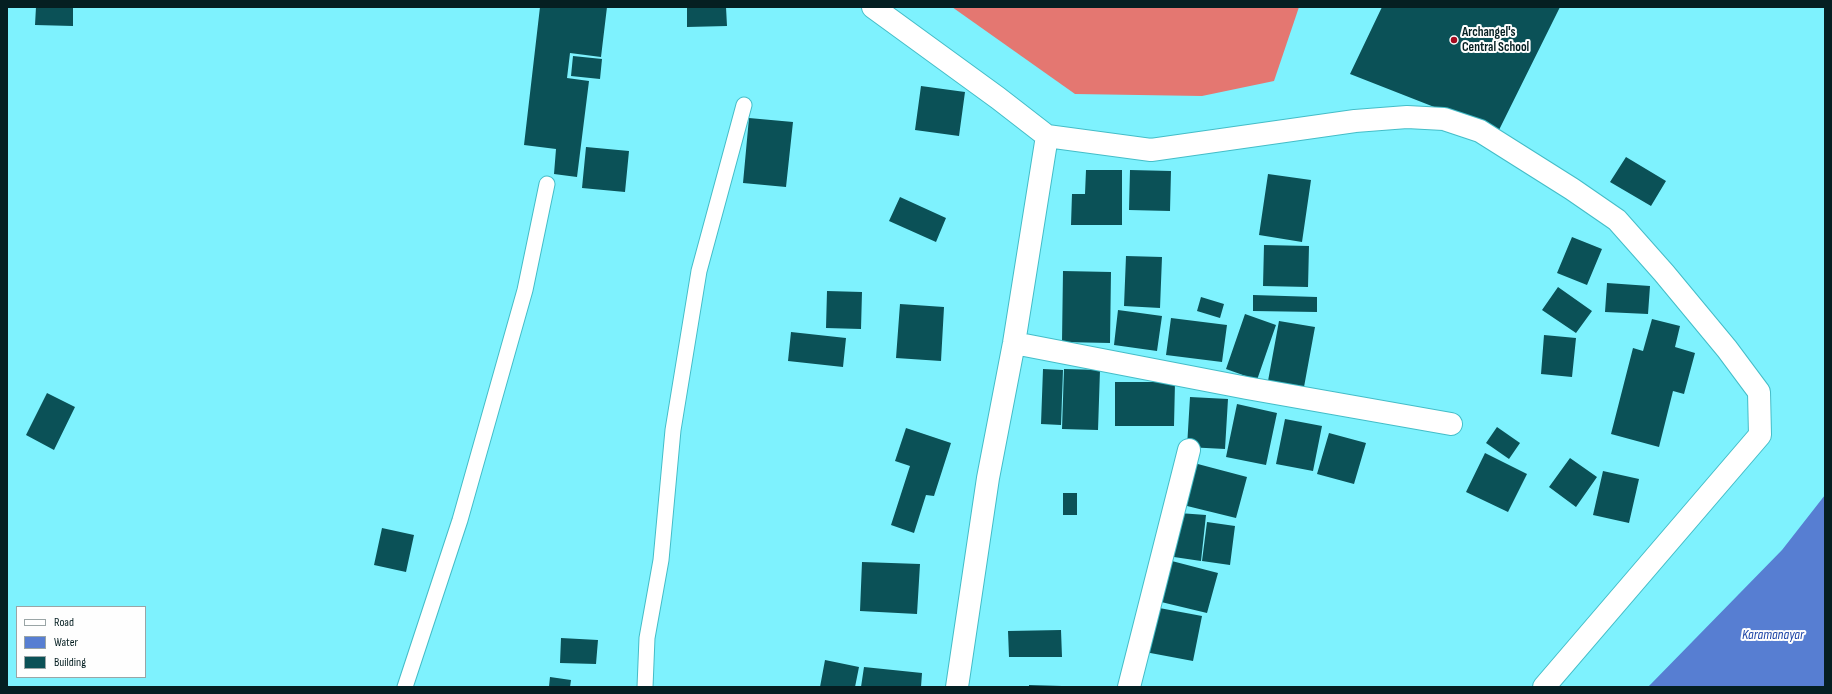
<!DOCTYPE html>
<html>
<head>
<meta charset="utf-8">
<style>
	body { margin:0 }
	#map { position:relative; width:1832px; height:694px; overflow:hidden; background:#7ef2fe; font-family:"Sofia Sans Condensed",sans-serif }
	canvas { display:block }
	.frame { position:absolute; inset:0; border:8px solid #051f22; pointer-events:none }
	.legend { position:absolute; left:16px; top:606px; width:130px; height:72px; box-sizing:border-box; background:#fefefe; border:1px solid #9aa5a6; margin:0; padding:5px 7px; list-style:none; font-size:12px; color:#051f22 }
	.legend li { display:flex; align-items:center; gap:8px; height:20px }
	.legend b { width:20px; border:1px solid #9aa5a6 }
</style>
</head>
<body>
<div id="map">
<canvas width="1832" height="694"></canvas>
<div class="frame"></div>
<ul class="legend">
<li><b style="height:5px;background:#fff"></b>Road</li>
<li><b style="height:11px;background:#577ed2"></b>Water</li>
<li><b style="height:11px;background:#0b5157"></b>Building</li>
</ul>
</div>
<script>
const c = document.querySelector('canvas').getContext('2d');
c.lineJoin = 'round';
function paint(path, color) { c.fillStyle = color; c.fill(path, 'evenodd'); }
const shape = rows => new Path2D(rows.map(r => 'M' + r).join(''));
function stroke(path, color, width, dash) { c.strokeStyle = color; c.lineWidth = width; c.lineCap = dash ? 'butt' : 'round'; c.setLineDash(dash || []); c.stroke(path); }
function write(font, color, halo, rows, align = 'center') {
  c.font = font + ' "Sofia Sans Condensed",sans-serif'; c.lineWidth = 4; c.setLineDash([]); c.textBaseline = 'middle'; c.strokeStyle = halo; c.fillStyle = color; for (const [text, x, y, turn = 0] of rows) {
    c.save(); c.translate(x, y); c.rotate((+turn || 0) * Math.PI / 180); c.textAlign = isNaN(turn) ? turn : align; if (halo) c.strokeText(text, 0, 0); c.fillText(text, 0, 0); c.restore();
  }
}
paint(shape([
	[952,7,1299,7,1274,81,1202,96,1075,94]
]), '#e47771');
paint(shape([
	[1825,495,1825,687,1648,687,1782,550]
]), '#577ed2');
paint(shape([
	[36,7,73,7,73,26,35,25],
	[540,7,607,7,601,57,570,53,567,78,589,81,577,177,554,174,556,149,524,145],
	[687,7,726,7,727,26,687,27],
	[1382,7,1560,7,1498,132,1350,74],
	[573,56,602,59,600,79,571,76],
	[921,86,965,92,959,136,915,130],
	[749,118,793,122,786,187,743,183],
	[586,147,629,151,625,192,582,188],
	[1626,157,1666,181,1651,206,1610,182],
	[1086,170,1122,170,1122,225,1071,225,1072,194,1085,194],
	[1130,170,1171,171,1170,211,1129,210],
	[1268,174,1311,180,1302,242,1259,235],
	[900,197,946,218,936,242,889,221],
	[1572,237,1602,249,1587,285,1557,273],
	[1264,245,1309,246,1308,287,1263,286],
	[1126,256,1162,257,1160,308,1124,306],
	[1063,271,1111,272,1110,343,1062,342],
	[1607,283,1650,286,1648,314,1605,312],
	[1558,287,1592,311,1576,333,1542,310],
	[827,291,862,292,861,329,826,328],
	[1253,295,1317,297,1317,312,1253,311],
	[1201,297,1224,304,1220,318,1197,311],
	[900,304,944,307,941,361,896,358],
	[1118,310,1162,316,1157,351,1114,345],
	[1245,314,1276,325,1257,380,1226,369],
	[1171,318,1227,325,1222,362,1166,355],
	[1652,319,1680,326,1675,347,1695,353,1684,394,1673,391,1659,447,1611,434,1633,348,1643,351],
	[1279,321,1315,327,1304,387,1268,381],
	[791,332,846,338,843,367,788,361],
	[1544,335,1576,338,1572,377,1541,374],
	[1043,369,1063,370,1061,425,1041,424],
	[1064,369,1100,370,1098,430,1062,429],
	[1115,382,1175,382,1174,426,1115,426],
	[47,393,75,407,54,450,26,435],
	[1190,397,1228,399,1225,449,1187,447],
	[1237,404,1277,413,1266,465,1226,457],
	[1285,419,1322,426,1313,471,1276,464],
	[1497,427,1520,443,1509,459,1486,443],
	[906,428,951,443,934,496,926,495,914,533,891,525,910,466,895,461],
	[1329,433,1366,443,1354,484,1317,474],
	[1485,453,1527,474,1508,512,1466,492],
	[1570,458,1597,477,1576,507,1549,487],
	[1194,463,1247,477,1236,518,1183,505],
	[1603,471,1639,479,1629,523,1593,515],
	[1063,493,1077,493,1077,515,1063,515],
	[1179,513,1206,515,1201,561,1174,557],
	[1207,522,1235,526,1230,565,1202,561],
	[382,528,414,535,406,572,374,565],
	[1168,560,1218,573,1207,613,1157,601],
	[862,562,920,564,917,614,860,611],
	[1154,607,1202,616,1193,661,1145,652],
	[1061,630,1062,657,1009,657,1008,631],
	[561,638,598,640,596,664,560,663],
	[825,660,859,667,855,687,820,687],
	[864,667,922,673,921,687,861,687],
	[550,677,571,680,570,687,549,687],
	[1029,685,1062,686,1062,687,1029,687]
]), '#0b5157');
const lane = shape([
	[405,687,460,520,525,290,547,184],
	[645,687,647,638,661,560,673,430,699,271,744,105]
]);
const street = shape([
	[873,7,998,98,1047,136,1014,343,988,478,957,687],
	[1047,136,1151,150,1355,121,1407,117,1444,119,1480,131,1572,189,1617,220,1664,273,1727,349,1759,392,1760,435,1544,687],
	[1014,343,1247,388,1451,424],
	[1129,687,1189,450]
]);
stroke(lane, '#44bdc8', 17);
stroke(street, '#44bdc8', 24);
stroke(lane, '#fff', 15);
stroke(street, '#fff', 22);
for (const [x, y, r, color] of [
	[1454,40,4,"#a40a1e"]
]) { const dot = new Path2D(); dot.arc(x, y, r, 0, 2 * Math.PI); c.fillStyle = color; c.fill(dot); stroke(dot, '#fefefe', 1.5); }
write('bold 13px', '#051f22', '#fefefe', [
	["Archangel's",1462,33],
	["Central School",1462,48]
], 'left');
write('italic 14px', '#1c43a6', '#fefefe', [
	["Karamanayar",1773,635]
]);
</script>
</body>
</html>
